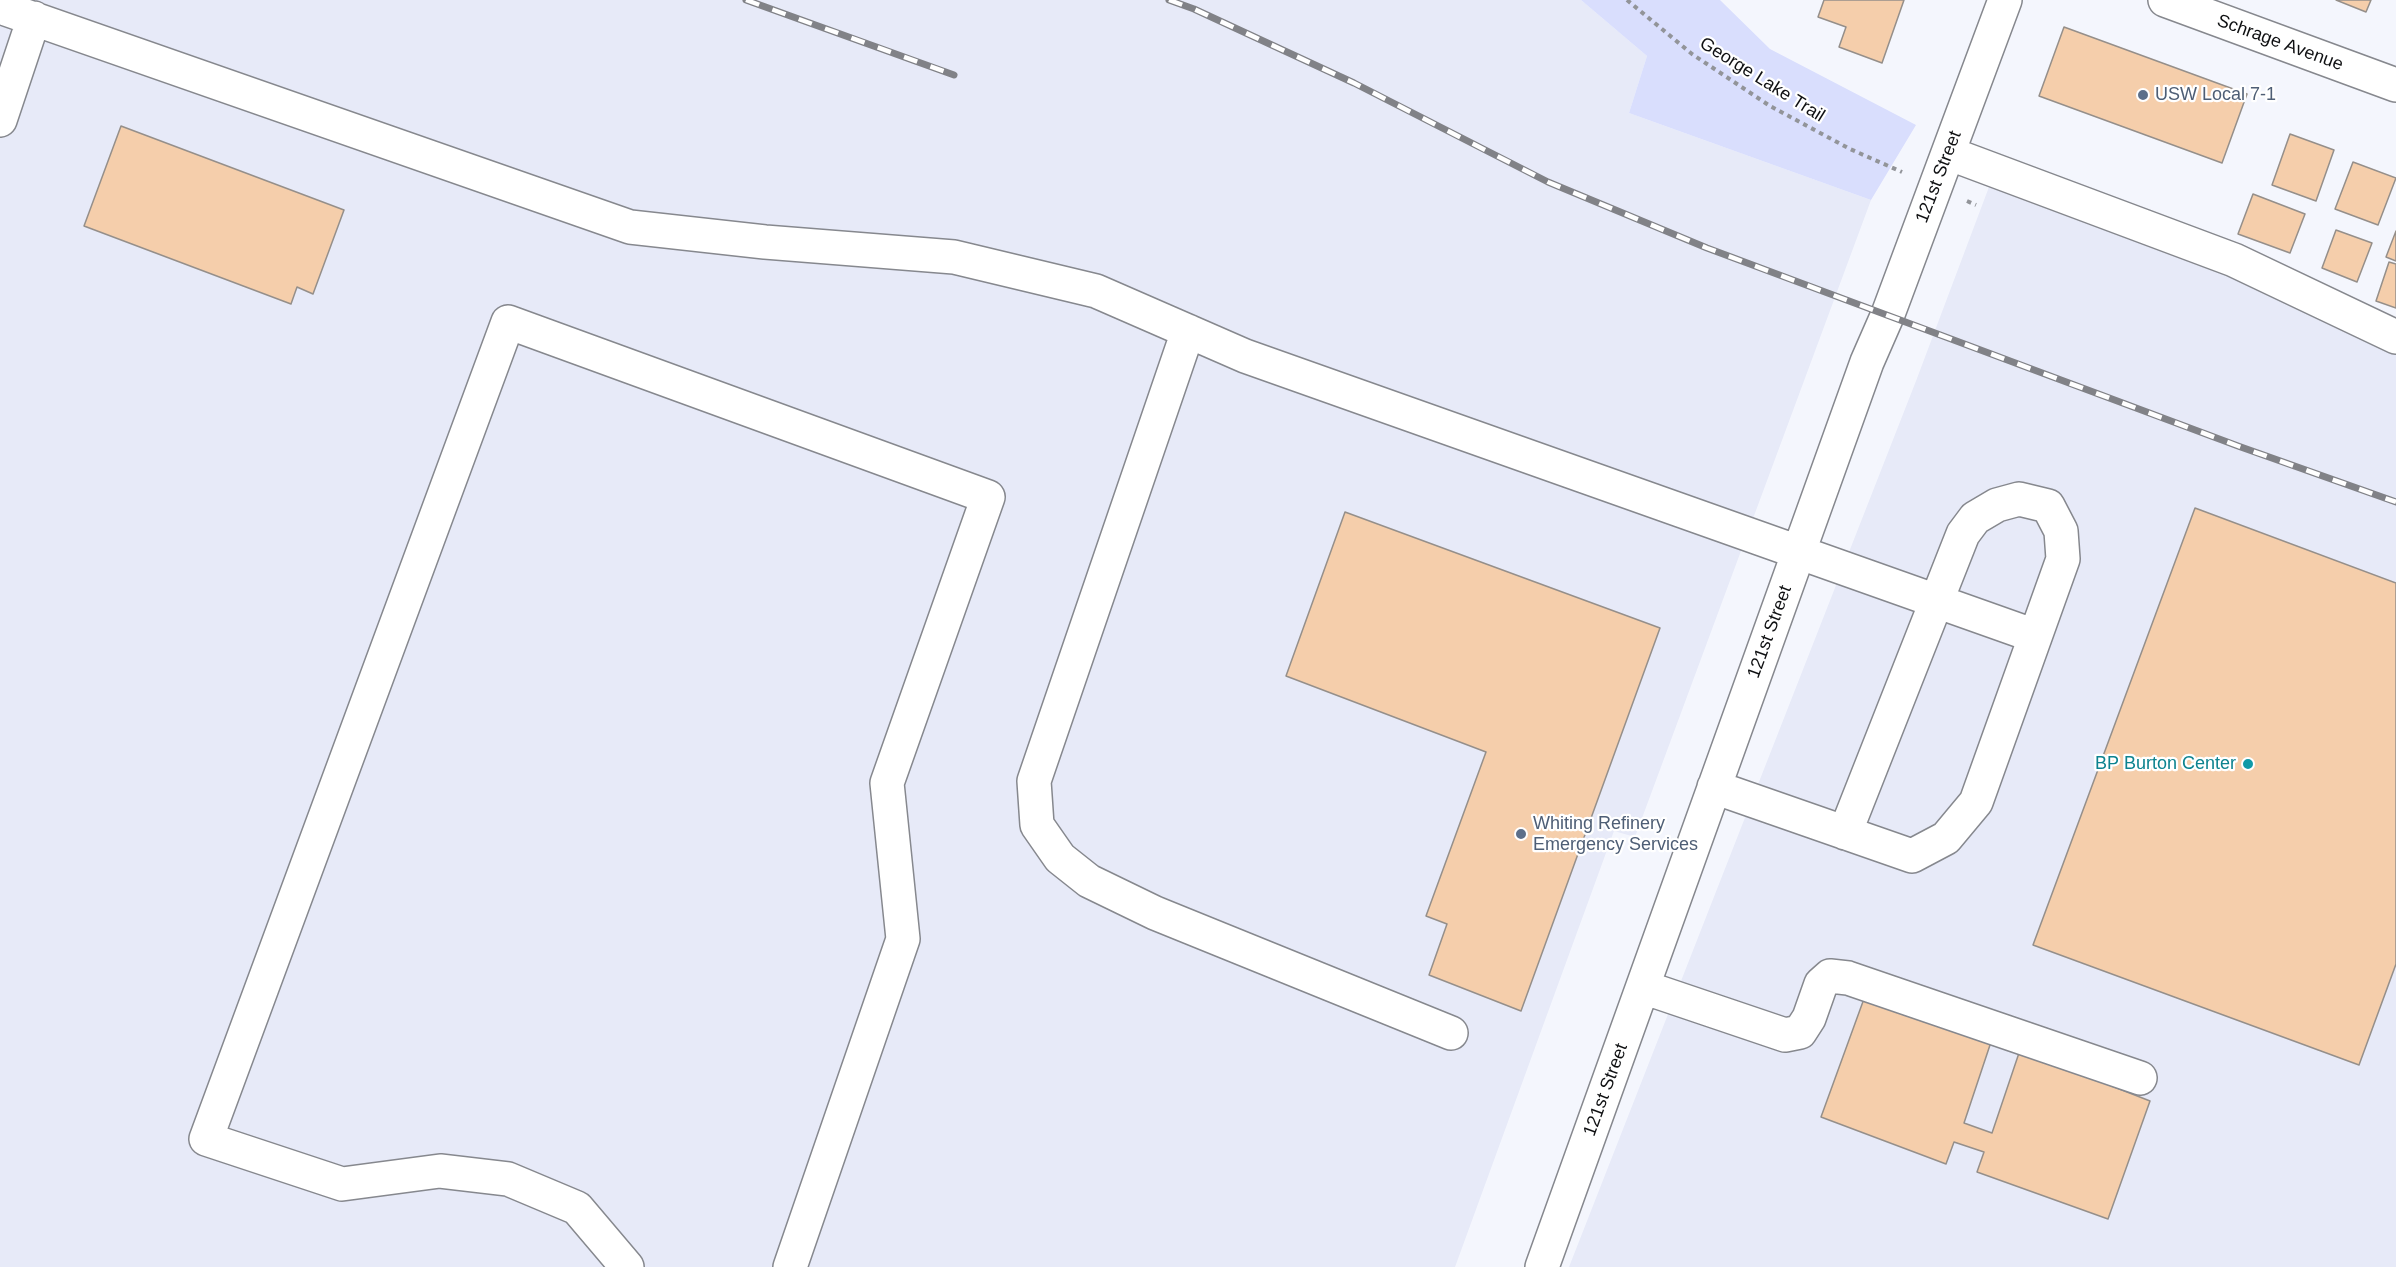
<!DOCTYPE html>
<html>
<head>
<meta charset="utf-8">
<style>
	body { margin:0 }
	canvas { display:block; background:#f4f6fd }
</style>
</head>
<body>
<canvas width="2396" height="1267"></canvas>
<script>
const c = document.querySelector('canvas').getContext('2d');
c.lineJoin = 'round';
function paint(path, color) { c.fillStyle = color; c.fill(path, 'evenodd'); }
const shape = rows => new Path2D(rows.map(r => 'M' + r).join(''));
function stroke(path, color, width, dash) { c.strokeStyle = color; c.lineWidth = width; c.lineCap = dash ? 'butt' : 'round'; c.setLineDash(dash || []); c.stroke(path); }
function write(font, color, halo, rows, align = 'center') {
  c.font = font + ' Helvetica,sans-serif'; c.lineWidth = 4.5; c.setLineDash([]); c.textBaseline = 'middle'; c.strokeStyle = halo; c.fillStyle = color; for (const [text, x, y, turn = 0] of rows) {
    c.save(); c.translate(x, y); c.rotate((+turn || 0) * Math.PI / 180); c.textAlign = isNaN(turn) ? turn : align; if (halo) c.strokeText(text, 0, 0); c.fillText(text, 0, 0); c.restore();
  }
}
paint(shape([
	[0,0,1581,0,1647,56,1629,113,1871,200,1635,837,1614,831,1455,1267,0,1267],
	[1995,171,2396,337,2396,1267,1569,1267,1916,381]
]), '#e7eaf8');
paint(shape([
	[1581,0,1720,0,1770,49,1916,125,1871,200,1629,113,1647,56]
]), '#d9defd');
const building = shape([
	[1824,0,1904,0,1882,63,1839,47,1846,27,1818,17,1824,0],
	[2336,0,2371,0,2366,12,2336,0],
	[2064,27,2247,94,2222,163,2039,96,2064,27],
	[121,126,344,210,313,294,297,287,291,304,84,226,121,126],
	[2290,134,2334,150,2316,201,2272,185,2290,134],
	[2353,162,2396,178,2378,225,2335,209,2353,162],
	[2253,194,2305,214,2290,253,2238,234,2253,194],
	[2336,230,2372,243,2357,282,2322,268,2336,230],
	[2396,231,2396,261,2386,257,2396,231],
	[2389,262,2396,264,2396,308,2376,301,2389,262],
	[2195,508,2396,583,2396,964,2359,1065,2033,945,2195,508],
	[1345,512,1660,628,1521,1011,1429,975,1447,924,1426,916,1486,752,1286,676,1345,512],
	[1865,996,1991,1042,1964,1123,1992,1133,2020,1050,2150,1101,2108,1219,1977,1172,1984,1152,1954,1142,1946,1164,1821,1117,1865,996]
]);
paint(building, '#f5ceab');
stroke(building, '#958f8a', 1.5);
const minor = shape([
	[2165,0,2396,85],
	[0,7,630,227,765,242,954,257,1096,291,1245,356,2035,636],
	[0,120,34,18],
	[1948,153,2234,260,2396,337],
	[1188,331,1034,781,1037,825,1060,858,1089,881,1155,913,1451,1033],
	[1714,787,1912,856,1946,838,1976,802,2063,559,2061,531,2048,506,2019,499,1997,505,1975,518,1963,534,1845,833],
	[1643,987,1785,1035,1800,1032,1809,1018,1821,984,1830,976,1848,978,2140,1078],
	[627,1267,577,1208,508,1179,440,1171,342,1184,206,1139,508,322,988,497,887,783,903,939,790,1267],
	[1542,1267,1867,362,1888,314,2005,0]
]);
stroke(minor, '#86888e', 36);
stroke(shape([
	[1627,0,1692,54,1770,106,1850,149,1902,172],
	[1967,201,1976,205]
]), '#929499', 4, [4.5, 4.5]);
stroke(minor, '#fff', 33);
const rail = shape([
	[746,0,954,75],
	[1169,0,1194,9,1354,83,1548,182,1707,248,2238,446,2396,502]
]);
stroke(rail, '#818287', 7);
stroke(rail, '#fff', 4.5, [14]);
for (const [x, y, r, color] of [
	[2143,95,6,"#5c6f8a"],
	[2248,764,6,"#0f9aa8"],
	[1521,834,6,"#5c6f8a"]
]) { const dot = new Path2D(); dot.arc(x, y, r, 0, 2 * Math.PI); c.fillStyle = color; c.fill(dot); stroke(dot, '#fff', 2); }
write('18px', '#0f1012', '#fff', [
	["Schrage Avenue",2280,43,20],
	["George Lake Trail",1762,80,32],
	["121st Street",1939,177,-69],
	["121st Street",1770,632,-70],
	["121st Street",1606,1090,-70]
]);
write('18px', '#4e5e75', '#fff', [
	["USW Local 7-1",2155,95],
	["Whiting Refinery",1533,824],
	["Emergency Services",1533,845]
], 'left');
write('18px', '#0d838f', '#fff', [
	["BP Burton Center",2236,764]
], 'right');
</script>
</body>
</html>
